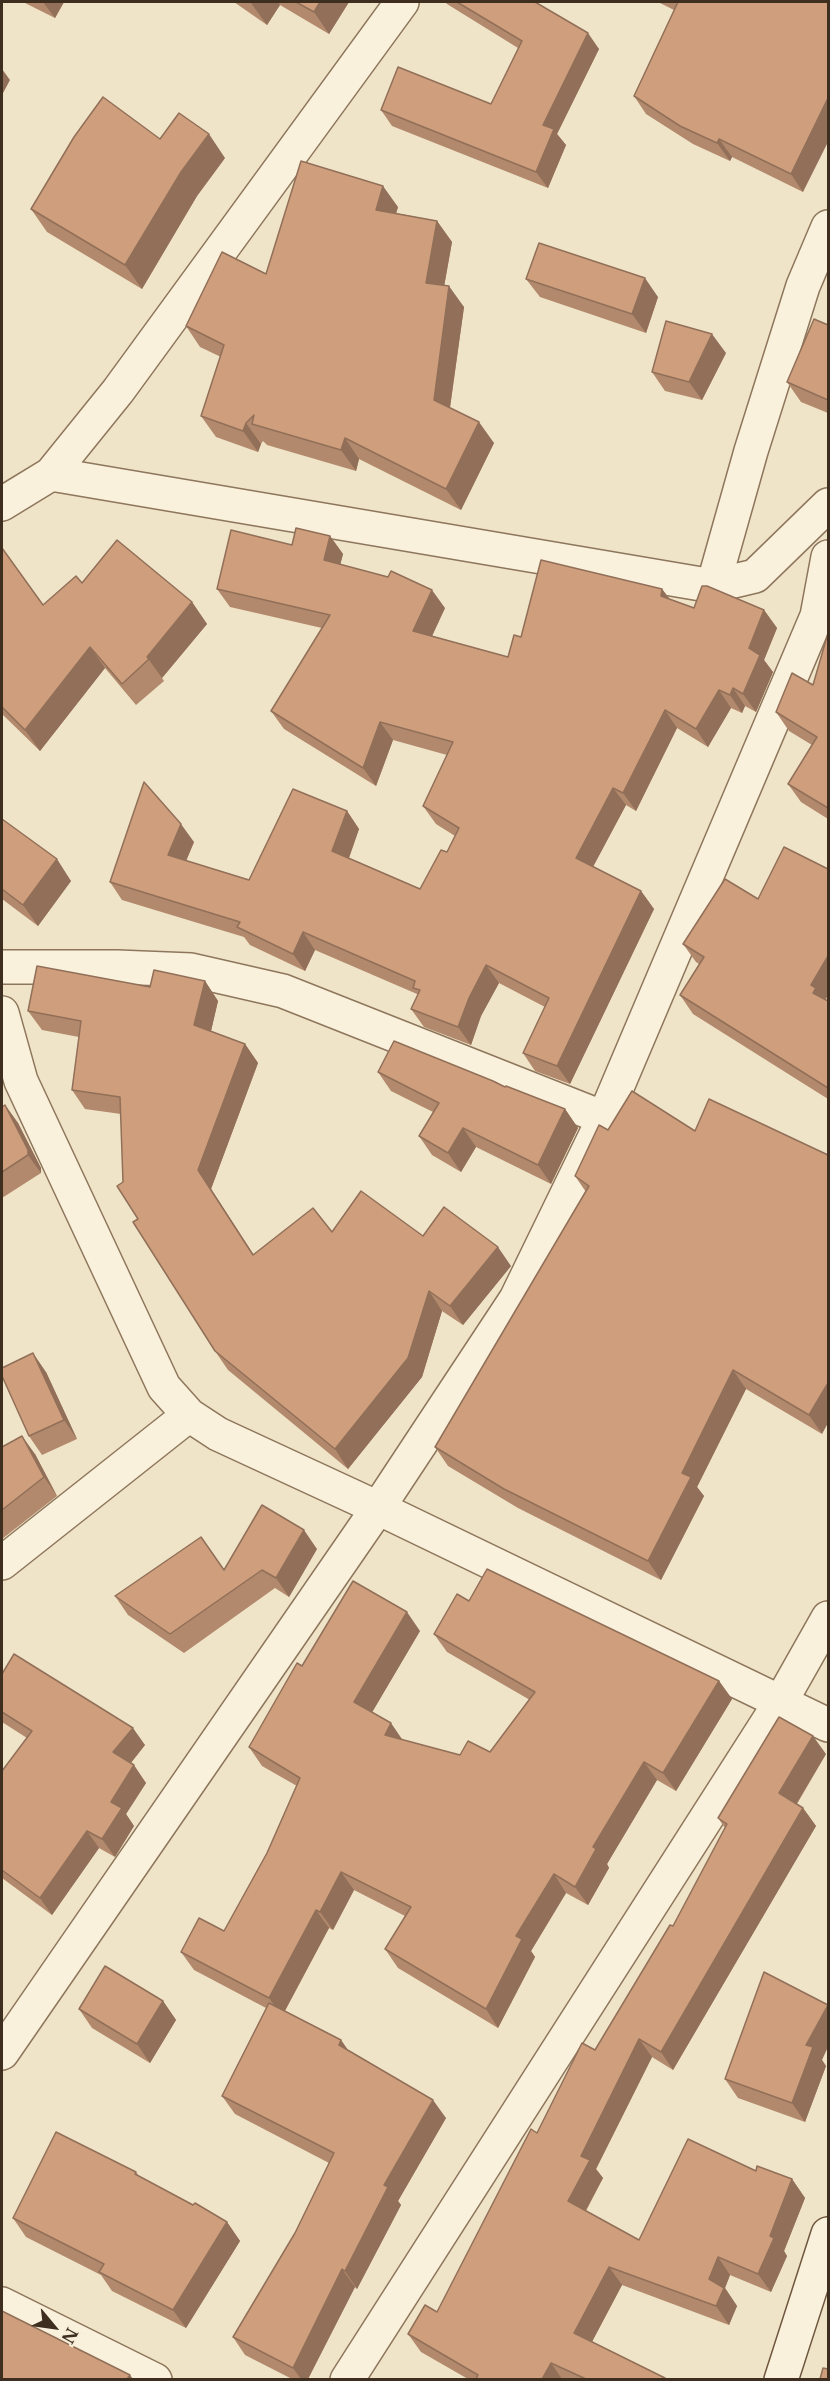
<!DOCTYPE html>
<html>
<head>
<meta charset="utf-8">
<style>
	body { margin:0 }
	#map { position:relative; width:830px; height:2381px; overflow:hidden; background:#f0e4c8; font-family:"Libre Baskerville",serif }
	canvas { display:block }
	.frame { position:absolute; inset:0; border:3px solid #3d2e20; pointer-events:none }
	.north { position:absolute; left:24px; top:2297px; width:60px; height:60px; -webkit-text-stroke:4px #f7eed8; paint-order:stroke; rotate:119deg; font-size:16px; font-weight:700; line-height:24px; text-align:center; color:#3d2e20 }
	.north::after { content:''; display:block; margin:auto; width:21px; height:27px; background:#3d2e20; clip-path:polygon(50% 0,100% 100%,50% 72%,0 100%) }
</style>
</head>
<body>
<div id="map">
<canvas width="830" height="2381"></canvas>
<div class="frame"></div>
<div class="north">N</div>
</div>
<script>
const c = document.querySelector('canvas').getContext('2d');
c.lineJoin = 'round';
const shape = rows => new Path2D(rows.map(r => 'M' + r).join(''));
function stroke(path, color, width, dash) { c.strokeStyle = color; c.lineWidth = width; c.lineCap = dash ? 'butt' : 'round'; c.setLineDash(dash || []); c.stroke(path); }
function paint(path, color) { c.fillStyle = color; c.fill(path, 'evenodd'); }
const street = shape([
	[51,474,713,586,755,576,828,505],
	[2,504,51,474,118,391,402,2],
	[713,586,751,451,803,286,828,227],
	[2,967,117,967,191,970,283,991,604,1118],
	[2,1013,21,1081,164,1387,189,1415,218,1434,378,1508,828,1725],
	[2,1563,189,1415],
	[2,2053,378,1508,516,1299,604,1118,817,616,828,557],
	[2,2304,155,2380],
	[347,2380,780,1703,828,1618]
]);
const secondary = shape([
	[781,2380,828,2234]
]);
stroke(street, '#8d765c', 36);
stroke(secondary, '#6f573f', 36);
stroke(street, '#faf1dc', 33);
stroke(secondary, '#faf1dc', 33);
paint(shape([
	[23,2,64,2,55,18],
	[234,2,349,2,329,34,280,5,267,25],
	[445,2,535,2,599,49,557,134,566,145,548,188,392,126,381,110,491,104,518,48,447,4],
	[658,2,828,2,803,192,732,157,730,161,693,144,646,114,634,96,674,10],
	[225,158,197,196,142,289,47,232,31,209],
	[398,207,396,213,437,221,452,242,444,286,464,307,450,408,494,443,461,510,359,459,356,471,267,445,263,441,261,444,258,452,216,437,201,416,221,357,200,347,186,326,266,274],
	[526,279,658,297,646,333,540,297],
	[828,325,828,413,801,402,787,382],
	[726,353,702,400,665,391,652,372],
	[330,536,343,554,340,564,445,608,432,636,508,657,521,637,662,589,670,599,694,608,764,610,777,628,764,660,773,672,756,712,745,706,742,713,731,708,708,747,677,728,636,811,626,805,593,867,641,891,654,909,570,1084,535,1071,523,1053,545,1007,499,983,481,1016,471,1045,424,1027,411,1009,418,996,417,994,315,950,305,971,250,945,244,937,122,900,110,882,194,842,186,861,249,880,347,811,359,829,349,858,420,889,447,852,455,836,436,824,423,806,447,755,393,740,376,786,284,729,271,711,322,628,230,607,217,589,292,545],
	[2,548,43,605,82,583,192,602,207,624,162,678,164,681,136,705,105,668,40,751,2,714],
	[828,633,828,819,801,802,788,784,812,745,789,731,776,712,813,685],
	[2,819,71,881,38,926,2,899],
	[683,944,828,1001,828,1099,693,1014,680,995,699,964,696,962],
	[205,981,218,1001,211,1031,245,1044,258,1063,211,1189,253,1254,332,1232,423,1236,511,1266,463,1325,442,1311,422,1377,348,1469,228,1370,215,1351,138,1219,123,1182,121,1114,85,1109,72,1090,79,1037,42,1030,28,1011,150,987],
	[378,1072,505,1087,565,1109,578,1128,551,1184,476,1147,461,1172,432,1155,419,1136,433,1112,391,1091],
	[632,1091,822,1434,746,1389,697,1487,704,1496,661,1580,518,1508,448,1466,435,1447,586,1192,575,1176,608,1130],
	[5,1105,18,1123,41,1168,41,1173,2,1198,2,1107],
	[46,1372,77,1439,42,1455,29,1436],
	[2,1447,35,1454,57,1496,2,1539],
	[317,1549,289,1597,275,1588,184,1653,128,1615,115,1596,224,1570],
	[469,1601,719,1681,732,1699,676,1791,657,1780,607,1864,609,1868,588,1905,566,1893,531,1951,535,1957,498,2028,398,1968,385,1949,405,1916,354,1890,333,1930,329,1928,285,2011,341,2040,348,2050,446,2118,398,2201,401,2205,357,2289,355,2287,308,2379,292,2379,245,2355,233,2337,295,2233,329,2163,235,2114,222,2096,266,2008,194,1970,181,1952,224,1931,267,1853,297,1786,262,1766,249,1747,302,1666,420,1631,372,1712,404,1741,460,1755,490,1752,530,1700,447,1652,434,1634],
	[2,1674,145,1745,131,1763,146,1783,126,1814,134,1826,115,1857,99,1848,52,1915,2,1878,2,1771,27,1738,2,1722],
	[826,1754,797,1804,803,1808,816,1826,673,2070,652,2057,596,2169,603,2178,586,2211,639,2240,756,2171,792,2179,805,2198,784,2251,787,2256,771,2292,730,2275,725,2288,737,2306,729,2325,622,2285,592,2342,665,2378,667,2379,468,2379,421,2352,408,2334,437,2312,537,2133,595,2050,673,1926,725,1828,718,1818],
	[163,2001,176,2020,150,2063,92,2028,79,2009],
	[822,2060,826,2066,805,2122,738,2098,725,2079],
	[136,2172,139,2176,193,2205,227,2222,240,2241,186,2328,112,2291,101,2275,26,2237,13,2218]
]), '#b2896c');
paint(shape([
	[43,2,64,2,55,18],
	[252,2,278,2,280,5,267,25,251,3],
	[320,2,349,2,329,34,314,12],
	[588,33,599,49,557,134,566,145,548,188,536,172,543,125],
	[2,69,10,80,2,95],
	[828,98,828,142,803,192,791,174],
	[209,134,225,158,197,196,142,289,125,265,181,172],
	[719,139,732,157,730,161,717,143],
	[383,186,398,207,391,231,376,210],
	[437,221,452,242,441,304,426,283],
	[645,278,658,297,646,333,632,314],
	[449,286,464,307,448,421,434,400],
	[712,334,726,353,702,400,689,382],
	[479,422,494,443,461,510,446,489],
	[246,423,261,444,258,452,243,431],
	[345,438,359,459,356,471,341,450],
	[330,536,343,554,337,578,324,560],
	[662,589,675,607,661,596],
	[432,590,445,608,426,649,413,631],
	[192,602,207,624,162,678,147,657],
	[764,610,777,628,764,660,773,672,756,712,743,694,749,648],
	[90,647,105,668,40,751,25,730],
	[733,688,745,706,742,713,730,695],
	[719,690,731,708,708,747,696,729],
	[665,710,677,728,636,811,623,793],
	[380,722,393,740,376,786,363,768],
	[613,788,626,805,588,876,576,858],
	[347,811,359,829,345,869,332,851],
	[181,824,194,842,181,873,168,855],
	[57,859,71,881,38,926,23,905],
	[641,891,654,909,570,1084,557,1066],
	[303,932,315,950,305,971,293,954],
	[828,956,828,995,825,1001,813,993,811,985],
	[486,965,499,983,481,1016,471,1045,458,1027,469,998],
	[205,981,218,1001,208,1044,194,1025],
	[245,1044,258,1063,211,1189,266,1274,253,1255,198,1170],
	[5,1105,18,1123,41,1168,41,1173,28,1155],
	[565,1109,578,1128,551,1184,538,1165],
	[463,1128,476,1147,461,1172,448,1153],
	[498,1247,511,1266,463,1325,450,1306],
	[429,1291,442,1311,422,1377,348,1469,335,1449],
	[33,1353,46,1372,77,1439,64,1420],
	[733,1370,746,1389,697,1487,704,1496,661,1580,648,1561,682,1473],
	[828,1383,828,1423,822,1434,809,1415],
	[22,1436,35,1454,57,1496,44,1477],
	[304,1530,317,1549,289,1597,276,1578],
	[407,1612,420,1631,367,1721,354,1702],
	[719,1681,732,1699,676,1791,663,1773],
	[391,1723,404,1742,385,1735],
	[133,1728,145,1745,125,1770,113,1752],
	[813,1736,826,1754,792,1811,779,1793],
	[644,1762,657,1780,607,1864,609,1868,588,1905,575,1887,593,1847],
	[134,1765,146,1783,126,1814,134,1826,115,1857,102,1839,111,1802],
	[803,1808,816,1826,673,2070,661,2052],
	[87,1831,99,1848,52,1915,40,1898],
	[341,1872,354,1890,333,1930,320,1912],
	[554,1874,566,1893,531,1951,535,1957,498,2028,486,2009,516,1936],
	[316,1910,329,1928,282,2016,269,1998],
	[163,2001,176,2020,150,2063,137,2044],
	[828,2005,828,2047,822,2060,826,2066,805,2122,792,2103,806,2045],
	[639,2039,652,2057,596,2169,603,2178,581,2219,568,2201,581,2156],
	[341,2040,354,2059,339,2045],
	[433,2100,446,2118,398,2201,401,2205,357,2289,345,2271,384,2185],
	[792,2179,805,2198,784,2251,787,2256,771,2292,758,2274,770,2236],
	[227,2222,240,2241,186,2328,173,2310],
	[718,2257,730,2275,725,2288,737,2306,729,2325,716,2306,709,2279],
	[609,2267,622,2285,587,2351,574,2333],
	[342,2269,355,2287,308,2379,301,2379,293,2368],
	[551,2363,562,2379,542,2379],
	[130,2375,133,2379,127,2379]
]), '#916f58');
const building = shape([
	[296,2,320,2,314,12,296,2],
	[457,2,535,2,588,33,543,125,554,129,536,172,381,110,398,67,491,104,522,41,457,2],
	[678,2,828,2,828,98,791,174,719,139,717,143,680,126,634,96,678,2],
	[103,97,160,139,179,113,209,134,181,172,125,265,31,209,74,137,103,97],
	[301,161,383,186,376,210,437,221,426,283,449,286,434,400,479,422,446,489,345,438,341,450,252,424,254,415,246,423,243,431,201,416,224,345,186,326,222,252,266,274,301,161],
	[539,243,645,278,632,314,526,279,539,243],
	[814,319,828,325,828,400,787,382,814,319],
	[666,321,712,334,689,382,652,372,666,321],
	[296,528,330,536,324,560,388,577,391,571,432,590,413,631,508,657,514,635,521,637,541,560,662,589,661,596,694,608,702,586,707,586,764,610,749,648,760,655,743,694,733,688,730,695,719,690,696,729,665,710,623,793,613,788,576,858,641,891,557,1066,523,1053,549,998,486,965,469,998,458,1027,411,1009,420,990,413,988,415,981,303,932,293,954,237,927,240,922,110,882,144,782,181,824,168,855,249,880,293,789,347,811,332,851,420,889,441,850,447,852,459,828,423,806,453,742,380,722,363,768,271,711,330,615,217,589,231,530,292,545,296,528],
	[117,540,192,602,147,657,149,659,122,684,90,647,25,730,2,707,2,548,43,605,76,576,82,583,117,540],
	[828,633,828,808,788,784,817,737,776,712,792,673,813,685,828,633],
	[2,819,57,859,23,905,2,889,2,819],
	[784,847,828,869,828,956,811,985,816,988,813,993,828,1001,828,1088,680,995,704,957,683,944,725,879,758,899,784,847],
	[37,966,150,987,154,970,205,981,194,1025,245,1044,198,1170,253,1255,313,1208,332,1232,361,1191,423,1236,444,1207,498,1247,450,1306,429,1291,408,1358,335,1449,215,1351,133,1222,138,1219,117,1186,123,1182,120,1097,72,1090,81,1021,28,1011,37,966],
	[394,1041,493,1081,505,1087,506,1086,565,1109,538,1165,463,1128,448,1153,419,1136,439,1103,378,1072,394,1041],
	[632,1091,695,1131,709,1099,828,1155,828,1383,809,1415,733,1370,682,1473,691,1477,648,1561,504,1489,435,1447,589,1186,575,1176,599,1125,608,1130,632,1091],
	[5,1105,28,1150,28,1155,2,1172,2,1107,5,1105],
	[33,1353,64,1420,29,1436,2,1376,2,1368,33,1353],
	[22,1436,44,1477,2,1510,2,1447,22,1436],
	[262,1505,304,1530,276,1578,262,1570,170,1634,115,1596,201,1537,224,1570,262,1505],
	[487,1569,719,1681,663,1773,644,1762,593,1847,596,1849,575,1887,554,1874,516,1936,522,1939,486,2009,385,1949,411,1907,341,1872,320,1912,316,1910,269,1998,181,1952,199,1918,224,1931,267,1853,300,1778,249,1747,297,1663,302,1666,353,1581,407,1612,354,1702,391,1723,385,1735,460,1755,468,1741,490,1752,535,1692,434,1634,457,1594,469,1601,487,1569],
	[14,1654,133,1728,113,1752,134,1765,111,1802,122,1808,102,1839,87,1831,40,1898,2,1870,2,1771,32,1731,2,1712,2,1674,14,1654],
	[779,1717,813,1736,779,1793,803,1808,661,2052,639,2039,581,2156,590,2160,568,2201,639,2240,688,2139,756,2171,757,2166,792,2179,770,2236,774,2238,758,2274,718,2257,709,2279,724,2288,716,2306,609,2267,574,2333,665,2378,664,2379,586,2379,551,2363,542,2379,476,2379,478,2375,408,2334,425,2305,437,2312,531,2129,537,2133,582,2043,595,2050,670,1925,673,1926,727,1824,718,1818,779,1717],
	[105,1966,163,2001,137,2044,79,2009,105,1966],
	[764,1972,828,2005,806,2045,813,2047,792,2103,725,2079,764,1972],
	[269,2003,341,2040,339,2045,433,2100,384,2185,388,2187,345,2271,342,2269,293,2368,233,2337,295,2233,334,2153,222,2096,269,2003],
	[56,2132,136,2172,135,2174,193,2205,195,2203,227,2222,173,2310,99,2272,104,2264,13,2218,56,2132],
	[2,2311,130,2375,127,2379,2,2379,2,2311],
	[823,2368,828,2369,828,2379,820,2379,823,2368]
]);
paint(building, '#cf9f7d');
stroke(building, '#916f58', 1.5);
</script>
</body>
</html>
